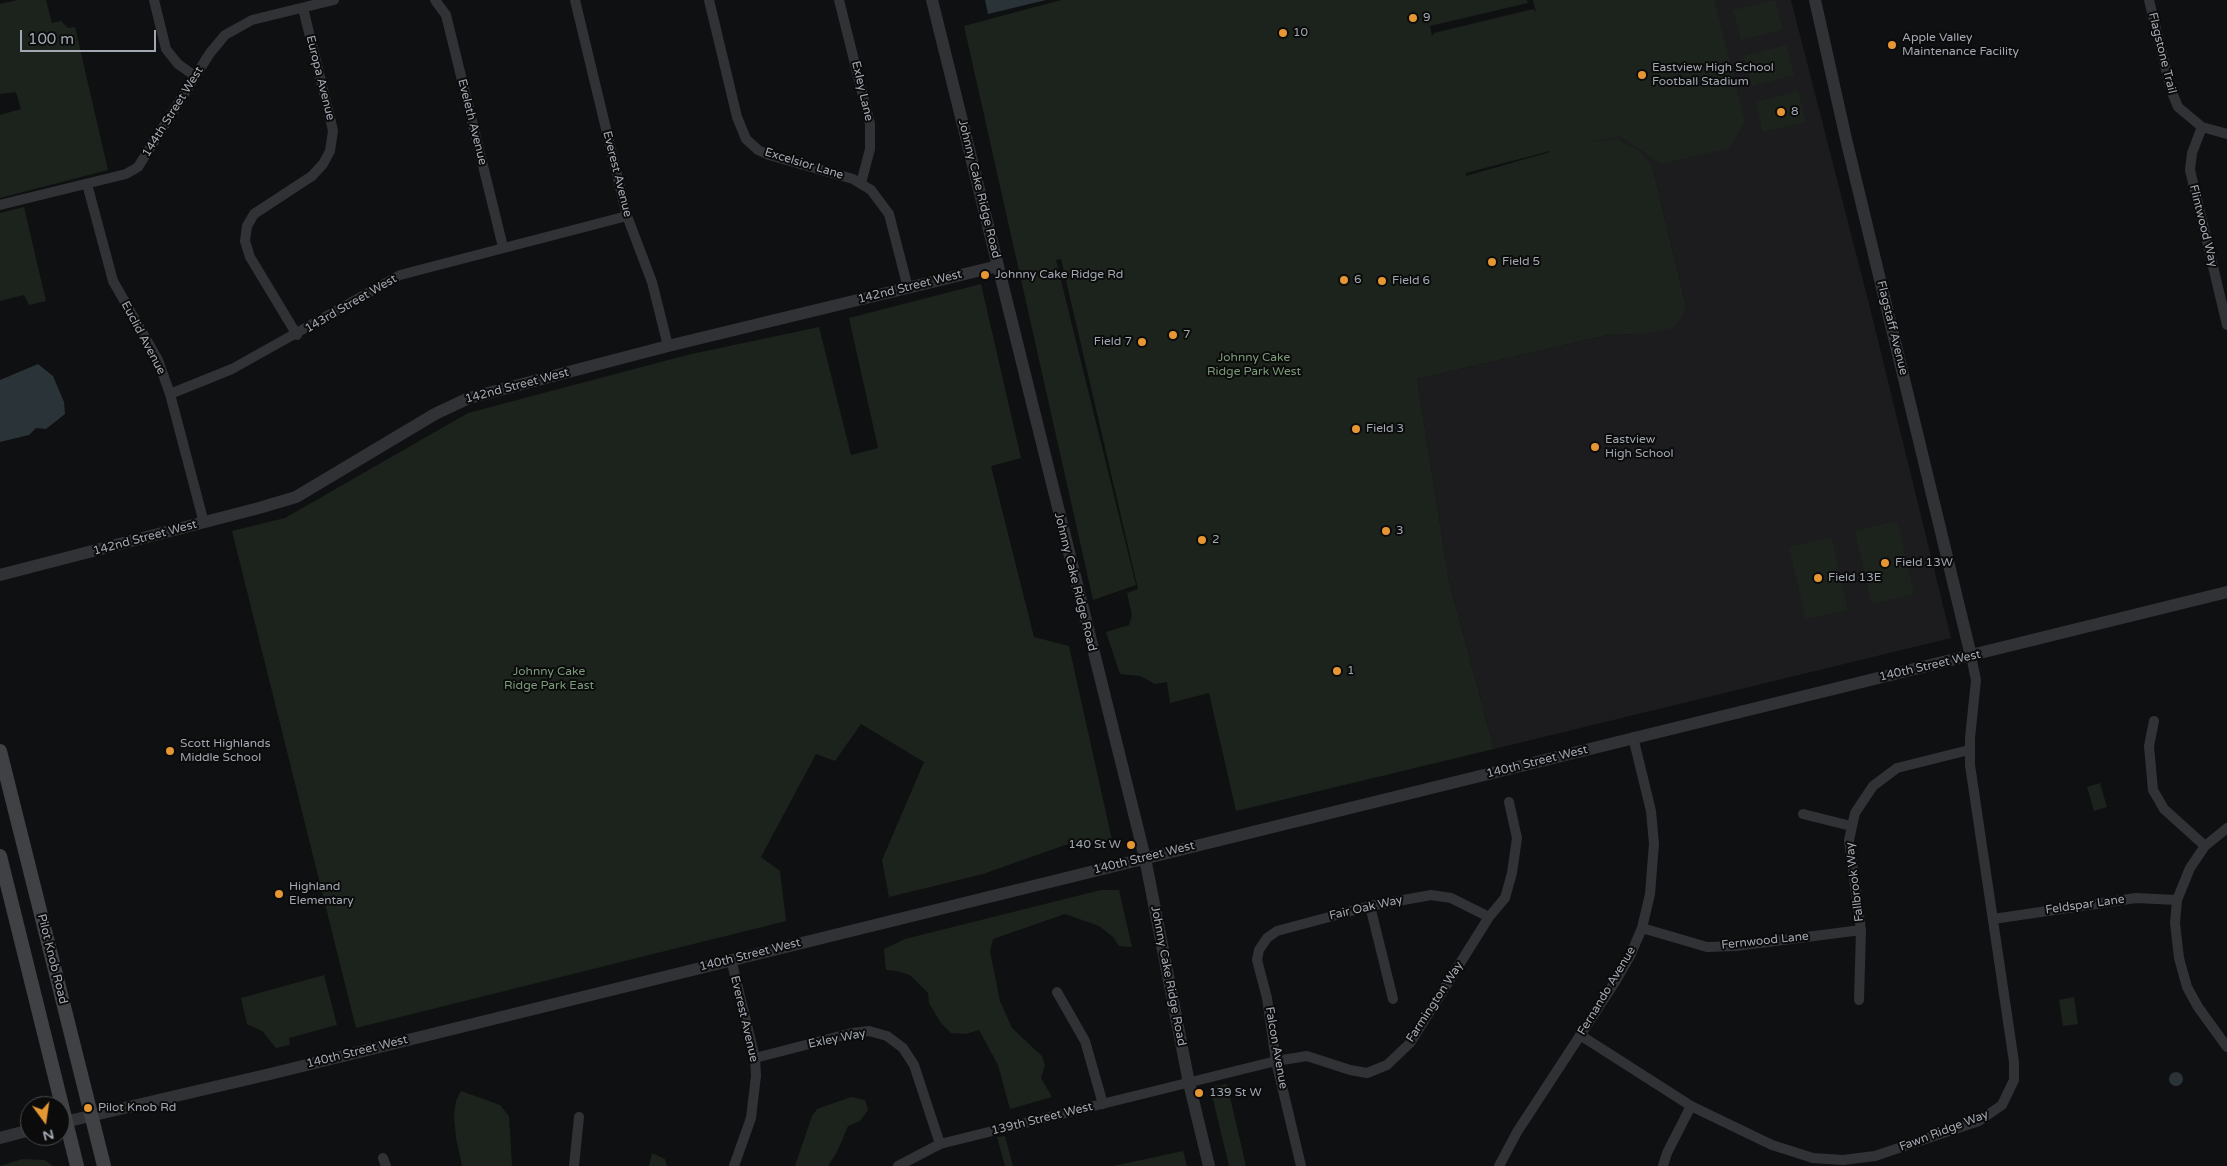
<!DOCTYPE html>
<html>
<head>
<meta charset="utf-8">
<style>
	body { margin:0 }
	#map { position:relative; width:2227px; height:1166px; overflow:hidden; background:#0f1011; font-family:"Varela Round",sans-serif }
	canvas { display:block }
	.north { position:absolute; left:20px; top:1096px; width:50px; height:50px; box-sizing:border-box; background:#0b0b0c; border:1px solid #474a4e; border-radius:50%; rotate:166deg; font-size:14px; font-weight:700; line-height:20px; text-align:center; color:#a1a8b1 }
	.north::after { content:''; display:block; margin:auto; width:18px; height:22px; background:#e69632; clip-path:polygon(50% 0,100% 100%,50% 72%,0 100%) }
	.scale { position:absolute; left:20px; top:30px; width:136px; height:22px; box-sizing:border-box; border:2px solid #a1a8b1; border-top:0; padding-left:6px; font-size:15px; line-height:18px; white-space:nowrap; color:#a1a8b1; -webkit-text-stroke:4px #0b0b0c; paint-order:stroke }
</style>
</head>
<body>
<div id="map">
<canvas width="2227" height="1166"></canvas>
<div class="north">N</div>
<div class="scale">100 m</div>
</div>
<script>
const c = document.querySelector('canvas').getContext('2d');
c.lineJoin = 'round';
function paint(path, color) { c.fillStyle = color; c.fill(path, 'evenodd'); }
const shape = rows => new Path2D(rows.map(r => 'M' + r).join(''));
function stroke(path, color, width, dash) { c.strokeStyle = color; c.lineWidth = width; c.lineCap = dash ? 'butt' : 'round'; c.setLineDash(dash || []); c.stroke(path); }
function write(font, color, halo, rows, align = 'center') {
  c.font = font + ' "Varela Round",sans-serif'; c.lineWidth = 4; c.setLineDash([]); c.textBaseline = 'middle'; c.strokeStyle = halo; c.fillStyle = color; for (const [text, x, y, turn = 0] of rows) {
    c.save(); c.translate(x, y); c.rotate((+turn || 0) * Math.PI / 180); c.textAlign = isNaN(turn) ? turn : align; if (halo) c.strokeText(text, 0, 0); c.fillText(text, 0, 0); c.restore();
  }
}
paint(shape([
	[1533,0,1791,0,1870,308,1951,638,1494,749,1449,581,1417,379,1608,335,1639,334,1686,306,1652,166,1641,152,1569,146]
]), '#1c1c1e');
paint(shape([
	[18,0,46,0,52,23,61,21,68,28,75,27,108,170,0,198,0,115,21,109,16,92,0,94,0,4],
	[1061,0,1527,0,1528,3,1430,26,1432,36,1434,33,1533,9,1536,12,1533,0,1714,0,1745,122,1729,148,1661,164,1620,136,1583,143,1616,139,1641,152,1652,166,1686,306,1681,318,1673,328,1639,334,1608,335,1417,379,1449,581,1494,749,1236,811,1209,693,1170,703,1167,682,1155,684,1140,676,1120,674,1106,632,1129,625,1132,615,1127,593,1138,589,1061,259,1056,260,1136,585,1093,600,964,26],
	[1550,151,1550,152,1466,176,1466,173],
	[1775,0,1783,29,1741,40,1733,10],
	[1786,45,1794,75,1752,86,1744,56],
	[1798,91,1806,122,1763,132,1756,102],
	[24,207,46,301,29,305,24,295,0,301,0,213],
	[981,284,1021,458,991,466,1034,637,1069,646,1112,840,1068,844,983,874,889,897,882,860,924,762,861,724,835,761,816,754,761,857,780,871,786,921,356,1028,232,531,285,518,468,413,687,355,819,327,851,455,878,448,849,318],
	[1897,521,1914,594,1872,604,1855,531],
	[1831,537,1848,610,1806,619,1789,547],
	[2100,783,2107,807,2094,811,2087,787],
	[1101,890,1119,890,1132,947,1119,946,1113,937,1099,926,1065,914,993,939,990,951,1000,1001,1012,1028,1042,1056,1045,1065,1041,1078,1052,1097,1010,1109,998,1065,979,1030,966,1034,951,1033,941,1023,929,1003,928,993,910,975,897,971,886,970,884,949,905,939],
	[324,975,337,1025,289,1038,290,1045,276,1048,262,1031,247,1024,241,998],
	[2074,997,2078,1024,2063,1026,2059,1000],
	[1227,1084,1246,1166,1229,1166,1210,1087],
	[461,1091,500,1105,509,1116,512,1166,462,1166,456,1138,454,1116,456,1101],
	[851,1097,865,1100,868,1110,860,1121,848,1126,837,1152,828,1166,795,1166,812,1116,817,1109],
	[1005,1136,1013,1166,1005,1166,997,1137],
	[1183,1151,1187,1166,1113,1166],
	[652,1153,665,1159,667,1166,649,1166],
	[22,1159,45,1160,53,1166,0,1166]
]), '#1c231c');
paint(shape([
	[985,0,1046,0,988,14],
	[38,364,53,376,64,402,65,414,46,429,36,428,29,435,0,442,0,380],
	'2169 1079a7 7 0 1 1 14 0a7 7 0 1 1-14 0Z'
]), '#2a3338');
stroke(shape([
	[154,0,166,49,178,64,195,76],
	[435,0,446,15,503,247],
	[575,0,627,216,652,282,668,346],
	[709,0,737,117,746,139,758,150,769,155,853,179,871,190,889,214,908,288],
	[839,0,870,124,870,149,861,183],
	[2149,0,2171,90,2178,107,2202,127,2227,134],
	[2202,127,2192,153,2190,170,2227,325],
	[87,184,113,281,158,360,170,394,204,523],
	[0,205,126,174,138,167,210,53,225,35,252,20,334,0],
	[297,335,250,257,245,241,247,226,254,214,312,176,323,164,330,151,333,131,331,122,303,8],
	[170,394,232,369,400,275,627,216],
	[2154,721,2149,746,2153,790,2164,809,2205,846],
	[1803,814,1851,826],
	[2227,828,2205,846,2190,868,2177,900,2175,923,2179,958,2187,987,2198,1007,2227,1047],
	[1370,906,1393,999],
	[1993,919,2136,898,2177,900],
	[1642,928,1707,947,1736,946,1861,930],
	[731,959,755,1058,756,1076,751,1118,734,1166],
	[1057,992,1085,1041,1103,1104],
	[1859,1000,1861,930,1849,840,1855,813,1873,786,1897,768,1969,750],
	[1580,1035,1691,1106,1772,1145,1813,1158,1843,1160,1875,1156,1979,1121,2002,1105,2014,1080,2014,1062,1970,765,1970,738,1976,680,1971,656],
	[755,1058,852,1033,869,1031,887,1036,903,1048,914,1065,940,1144],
	[383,1158,386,1166],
	[574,1166,579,1117],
	[898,1166,940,1144,1276,1061,1307,1056,1350,1070,1367,1073,1387,1065,1410,1043,1489,917,1505,898,1512,873,1517,838,1509,802],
	[1301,1166,1276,1061,1267,998,1257,960,1259,950,1267,938,1277,931,1370,906,1431,895,1451,898,1489,917],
	[1499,1166,1517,1132,1615,982,1630,956,1642,928,1650,894,1654,844,1651,811,1633,737],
	[1663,1166,1667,1153,1691,1106]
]), '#313235', 10);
stroke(shape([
	[932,0,1145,858,1189,1083,1209,1166],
	[1815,0,1846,139,1971,656],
	[0,575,259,508,296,497,435,414,469,398,668,346,998,266],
	[60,1123,270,1074,2227,592],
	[0,1138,30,1130]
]), '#313235', 12);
stroke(shape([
	[0,751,104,1166],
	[0,856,77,1166]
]), '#3f4145', 14);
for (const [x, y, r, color] of [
	[1413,18,5,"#e69632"],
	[1283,33,5,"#e69632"],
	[1892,45,5,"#e69632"],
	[1642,75,5,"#e69632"],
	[1781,112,5,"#e69632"],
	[1492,262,5,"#e69632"],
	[985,275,5,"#e69632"],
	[1344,280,5,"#e69632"],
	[1382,281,5,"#e69632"],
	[1173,335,5,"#e69632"],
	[1142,342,5,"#e69632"],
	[1356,429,5,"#e69632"],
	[1595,447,5,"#e69632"],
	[1386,531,5,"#e69632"],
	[1202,540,5,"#e69632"],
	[1885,563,5,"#e69632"],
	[1818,578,5,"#e69632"],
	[1337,671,5,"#e69632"],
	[170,751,5,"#e69632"],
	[1131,845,5,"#e69632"],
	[279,894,5,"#e69632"],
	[1199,1093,5,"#e69632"],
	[88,1108,5,"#e69632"]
]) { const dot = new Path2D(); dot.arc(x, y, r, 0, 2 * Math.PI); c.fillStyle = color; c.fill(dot); stroke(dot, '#0b0b0c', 2); }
write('12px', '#a1a8b1', '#0b0b0c', [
	["9",1423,18],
	["10",1293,33],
	["Apple Valley",1902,38],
	["Maintenance Facility",1902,52],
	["Eastview High School",1652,68],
	["Football Stadium",1652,82],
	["8",1791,112],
	["Field 5",1502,262],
	["Johnny Cake Ridge Rd",995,275],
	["6",1354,280],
	["Field 6",1392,281],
	["7",1183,335],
	["Field 7",1132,342,"right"],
	["Field 3",1366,429],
	["Eastview",1605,440],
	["High School",1605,454],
	["3",1396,531],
	["2",1212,540],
	["Field 13W",1895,563],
	["Field 13E",1828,578],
	["1",1347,671],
	["Scott Highlands",180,744],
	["Middle School",180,758],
	["140 St W",1121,845,"right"],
	["Highland",289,887],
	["Elementary",289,901],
	["139 St W",1209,1093],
	["Pilot Knob Rd",98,1108]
], 'left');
write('12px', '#a1a8b1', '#0b0b0c', [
	["Flagstone Trail",2162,53,76],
	["Europa Avenue",320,78,76],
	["Exley Lane",862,91,77],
	["144th Street West",173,112,-58],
	["Eveleth Avenue",472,122,76],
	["Excelsior Lane",804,164,17],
	["Everest Avenue",617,174,76],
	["Johnny Cake Ridge Road",979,189,76],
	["Flintwood Way",2203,226,76],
	["142nd Street West",910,287,-14],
	["143rd Street West",351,304,-30],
	["Flagstaff Avenue",1892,328,76],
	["Euclid Avenue",143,338,62],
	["142nd Street West",517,386,-15],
	["142nd Street West",145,538,-15],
	["Johnny Cake Ridge Road",1075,582,76],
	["140th Street West",1930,666,-13],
	["140th Street West",1537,762,-14],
	["140th Street West",1144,858,-14],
	["Fallbrook Way",1855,882,-97],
	["Feldspar Lane",2085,905,-8],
	["Fair Oak Way",1366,908,-13],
	["Fernwood Lane",1765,941,-6],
	["140th Street West",750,955,-14],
	["Pilot Knob Road",52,959,76],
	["Johnny Cake Ridge Road",1168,976,79],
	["Fernando Avenue",1607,991,-59],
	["Farmington Way",1435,1002,-57],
	["Everest Avenue",744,1019,77],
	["Exley Way",837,1039,-11],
	["Falcon Avenue",1276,1048,80],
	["140th Street West",357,1052,-14],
	["139th Street West",1042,1119,-14],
	["Fawn Ridge Way",1944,1131,-21]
]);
write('12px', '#7b9b79', '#0b0b0c', [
	["Johnny Cake",1254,358],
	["Ridge Park West",1254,372],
	["Johnny Cake",549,672],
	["Ridge Park East",549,686]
]);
</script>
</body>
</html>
